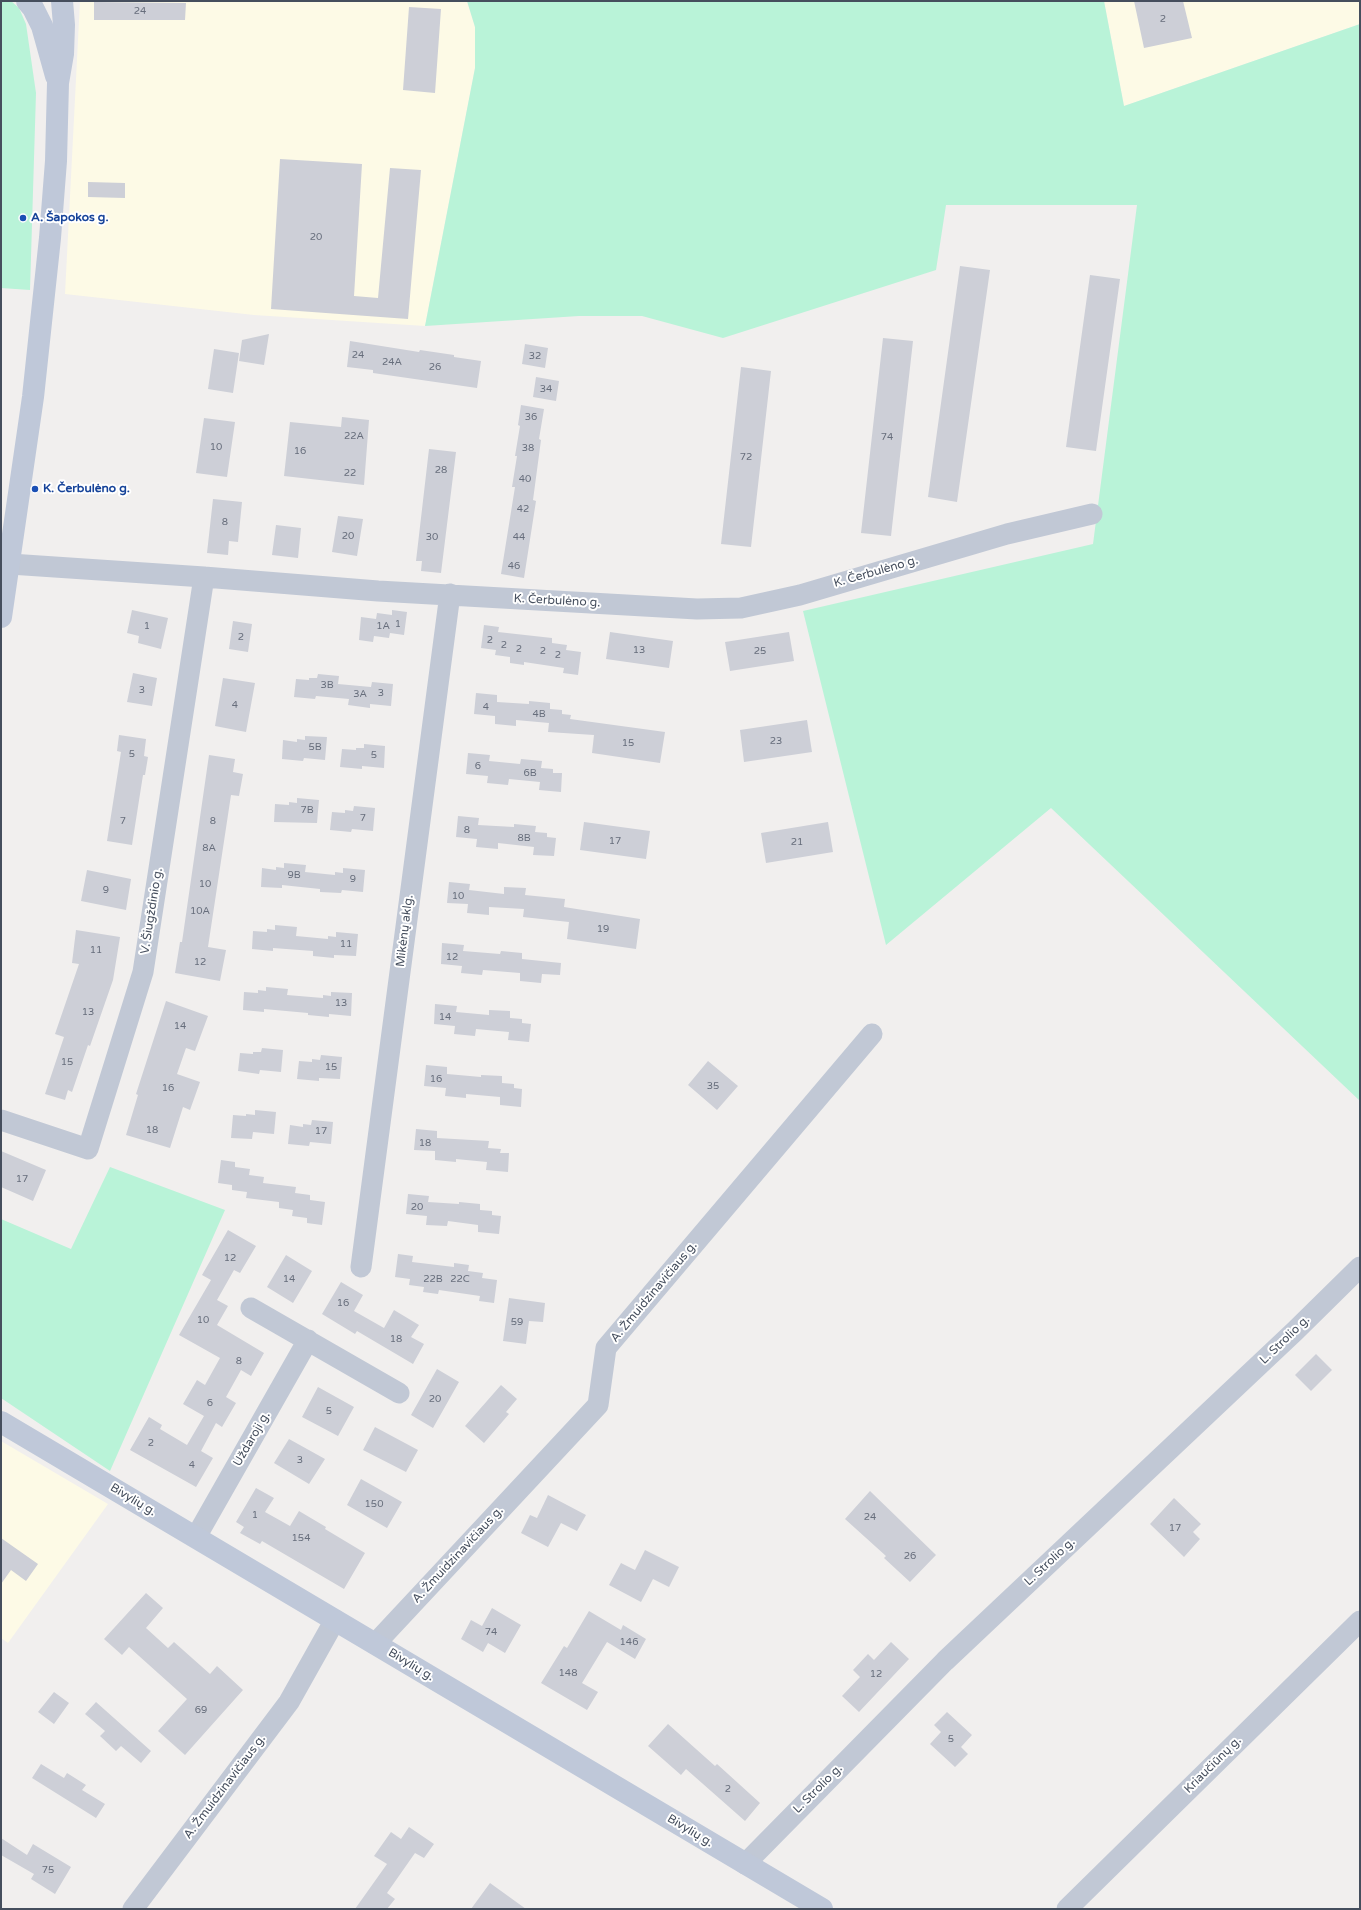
<!DOCTYPE html>
<html>
<head>
<meta charset="utf-8">
<style>
	body { margin:0 }
	#map { position:relative; width:1361px; height:1910px; overflow:hidden; background:#f1efee; font-family:"Varela Round",sans-serif }
	canvas { display:block }
	.frame { position:absolute; inset:0; border:2px solid #454e5d; pointer-events:none }
</style>
</head>
<body>
<div id="map">
<canvas width="1361" height="1910"></canvas>
<div class="frame"></div>
</div>
<script>
const c = document.querySelector('canvas').getContext('2d');
c.lineJoin = 'round';
function paint(path, color) { c.fillStyle = color; c.fill(path, 'evenodd'); }
const shape = rows => new Path2D(rows.map(r => 'M' + r).join(''));
function stroke(path, color, width, dash) { c.strokeStyle = color; c.lineWidth = width; c.lineCap = dash ? 'butt' : 'round'; c.setLineDash(dash || []); c.stroke(path); }
function write(font, color, halo, rows, align = 'center') {
  c.font = font + ' "Varela Round",sans-serif'; c.lineWidth = 4; c.setLineDash([]); c.textBaseline = 'middle'; c.strokeStyle = halo; c.fillStyle = color; for (const [text, x, y, turn = 0] of rows) {
    c.save(); c.translate(x, y); c.rotate((+turn || 0) * Math.PI / 180); c.textAlign = isNaN(turn) ? turn : align; if (halo) c.strokeText(text, 0, 0); c.fillText(text, 0, 0); c.restore();
  }
}
paint(shape([
	[80,1,467,1,475,27,475,68,425,326,254,315,65,294],
	[1104,1,1360,1,1360,24,1124,106],
	[1,1441,108,1504,8,1643,1,1638]
]), '#fdfae6');
paint(shape([
	[1,1,11,1,19,8,26,24,36,93,30,290,1,288],
	[467,1,1104,1,1124,106,1360,24,1360,1101,1051,808,886,945,803,611,1093,544,1137,205,946,205,936,270,723,338,642,316,579,316,425,326,475,68,475,27],
	[110,1167,225,1210,110,1471,1,1398,1,1219,71,1249]
]), '#b9f3d8');
paint(shape([
	[1134,1,1183,1,1192,38,1144,48],
	[94,2,186,3,185,20,94,20],
	[409,7,441,9,435,93,403,90],
	[280,159,362,164,354,296,378,298,390,168,421,170,408,319,271,309],
	[88,182,125,183,125,198,88,197],
	[960,266,990,270,957,502,928,497],
	[1090,275,1120,279,1096,451,1066,447],
	[269,334,264,365,239,361,242,340],
	[883,338,913,341,891,536,861,533],
	[350,341,419,352,420,350,454,355,454,357,481,361,477,388,373,373,373,370,347,367],
	[525,344,548,348,545,368,522,364],
	[214,349,239,353,233,393,208,389],
	[741,367,771,371,751,547,721,544],
	[536,377,559,381,556,401,533,397],
	[521,405,544,409,539,439,541,440,533,500,536,501,524,578,501,574,515,487,512,487,517,456,515,456,520,426,518,425],
	[342,417,369,420,364,485,284,476,290,422,341,427],
	[204,418,235,422,227,477,196,473],
	[429,449,456,452,441,573,421,571,422,561,416,561],
	[213,499,242,502,238,542,229,541,228,555,207,553],
	[338,516,363,519,357,556,332,552],
	[276,525,301,528,298,558,272,555],
	[132,610,168,618,161,649,138,643,139,636,127,633],
	[392,610,407,612,404,635,390,633,389,638,374,636,373,642,359,640,361,617,376,619,377,613,392,615],
	[233,621,252,624,248,652,229,649],
	[484,625,499,627,498,632,552,638,552,643,567,645,566,650,581,652,578,675,563,673,564,668,524,662,524,665,510,663,510,657,495,655,496,650,481,648],
	[610,632,673,641,669,668,606,659],
	[789,632,794,661,730,671,725,642],
	[133,673,157,678,152,706,127,702],
	[318,674,339,676,338,684,371,687,372,682,393,684,391,706,370,704,370,708,348,705,349,699,316,696,315,699,294,697,296,679,309,680,309,678,317,678],
	[223,678,255,683,246,732,215,726],
	[476,693,497,695,497,702,529,704,529,701,550,703,550,709,562,710,562,714,571,715,570,719,665,732,660,763,592,753,594,735,548,732,549,723,516,720,516,726,495,724,495,716,474,714],
	[807,720,812,752,744,762,740,730],
	[119,735,146,739,144,756,148,757,145,775,143,775,132,845,107,841,121,752,117,751],
	[305,736,327,737,325,760,304,758,303,761,282,759,283,740,297,742,297,739,305,740],
	[364,744,385,746,384,768,362,766,362,769,340,767,342,749,356,750,356,748,364,748],
	[468,753,490,755,489,761,520,764,521,759,542,761,541,768,553,769,553,773,562,773,561,792,539,790,540,782,509,779,508,785,487,783,488,776,466,774],
	[209,755,235,759,233,772,243,774,239,796,231,795,208,947,226,950,220,981,175,973,180,942,182,942],
	[297,798,319,800,317,823,274,822,275,804,289,805,289,802,297,803],
	[354,806,375,808,373,831,352,829,351,832,330,830,332,812,345,813,345,810,353,811],
	[458,816,479,818,478,825,514,827,514,824,536,826,535,832,547,833,547,837,556,838,554,856,533,855,534,847,498,843,498,849,476,847,477,839,456,837],
	[584,822,650,831,646,859,580,850],
	[828,822,833,852,766,863,761,833],
	[284,863,306,865,305,872,335,875,335,872,343,873,343,868,365,870,363,892,342,890,341,893,320,892,320,889,282,885,282,888,261,887,262,868,276,870,276,867,284,868],
	[87,870,131,879,126,910,81,901],
	[449,882,470,884,469,890,504,894,504,887,526,888,525,895,565,899,564,907,640,919,636,949,567,939,569,922,523,917,524,909,489,907,489,915,467,913,468,904,447,903],
	[275,925,297,927,296,936,328,939,328,936,336,937,336,932,358,934,356,956,334,955,334,958,313,956,313,951,273,948,273,951,252,949,253,931,267,932,267,929,275,930],
	[76,930,120,937,113,980,90,1046,88,1045,72,1092,68,1090,65,1100,45,1094,64,1037,55,1034,79,964,72,963],
	[442,943,464,945,463,951,500,954,501,951,522,953,522,959,561,963,560,975,542,974,541,983,520,981,520,973,483,970,482,975,461,973,462,966,441,964],
	[266,987,288,989,287,995,323,998,323,995,331,996,331,992,352,993,351,1016,329,1014,329,1017,308,1015,308,1013,264,1009,264,1012,243,1010,244,992,258,993,258,990,266,991],
	[166,1001,208,1016,195,1051,186,1048,177,1074,200,1082,190,1110,183,1107,170,1148,126,1135,138,1095,136,1094],
	[435,1004,457,1006,456,1012,489,1015,489,1010,510,1011,510,1018,522,1019,522,1023,531,1024,529,1042,508,1040,509,1032,476,1029,475,1036,454,1034,455,1026,434,1024],
	[262,1048,283,1050,281,1072,260,1070,259,1074,238,1071,240,1053,253,1054,253,1052,261,1052],
	[321,1055,342,1057,340,1079,319,1078,319,1081,297,1079,299,1061,312,1062,312,1059,320,1060],
	[708,1061,738,1086,717,1110,688,1085],
	[426,1065,447,1067,447,1074,481,1077,481,1075,502,1076,502,1083,514,1084,514,1088,522,1089,521,1107,500,1105,500,1097,466,1094,466,1098,445,1096,446,1088,424,1086],
	[255,1110,276,1112,274,1134,253,1132,252,1139,231,1138,233,1115,246,1116,246,1114,255,1115],
	[312,1120,333,1122,331,1144,310,1142,309,1146,288,1144,290,1125,303,1127,303,1124,311,1125],
	[416,1129,437,1131,437,1138,489,1141,488,1148,501,1149,500,1153,509,1153,508,1172,486,1170,487,1162,456,1159,456,1162,435,1160,435,1151,414,1150],
	[1,1151,46,1170,33,1201,1,1187],
	[221,1160,235,1162,235,1167,250,1169,249,1175,264,1177,263,1183,296,1187,295,1193,310,1195,310,1200,325,1202,322,1225,307,1223,307,1218,292,1216,293,1210,279,1208,279,1202,246,1198,247,1192,232,1190,232,1185,218,1183],
	[408,1194,429,1196,428,1202,459,1204,459,1202,480,1204,480,1210,492,1211,492,1215,501,1216,499,1234,478,1232,478,1225,448,1221,447,1226,426,1225,427,1216,406,1214],
	[228,1230,256,1246,240,1273,234,1270,217,1300,228,1306,217,1325,264,1353,251,1376,241,1370,226,1397,236,1403,222,1427,216,1423,201,1451,213,1458,196,1487,130,1450,149,1417,162,1425,160,1429,187,1445,204,1416,183,1404,197,1380,205,1385,220,1358,179,1335,211,1280,202,1275],
	[398,1254,413,1256,412,1262,454,1267,454,1263,469,1265,468,1271,483,1273,482,1278,497,1280,494,1303,479,1301,480,1296,439,1290,438,1294,423,1292,424,1287,409,1285,410,1279,395,1277],
	[286,1255,312,1271,293,1303,267,1287],
	[341,1282,363,1295,354,1311,384,1328,394,1310,419,1325,411,1337,424,1344,413,1364,357,1331,355,1334,322,1314],
	[509,1298,545,1303,543,1322,529,1321,526,1344,503,1341],
	[1316,1354,1332,1370,1311,1391,1295,1375],
	[437,1369,459,1382,433,1428,411,1415],
	[501,1385,517,1399,506,1412,509,1414,484,1443,465,1426],
	[318,1387,354,1407,338,1436,302,1417],
	[375,1427,418,1450,406,1472,363,1450],
	[289,1439,325,1459,309,1484,274,1463],
	[361,1479,402,1502,387,1528,347,1505],
	[256,1488,274,1498,265,1512,290,1526,299,1511,326,1527,325,1529,365,1553,344,1589,262,1541,260,1544,240,1533,244,1527,236,1522],
	[870,1491,936,1555,910,1582,884,1558,886,1556,845,1519],
	[548,1495,586,1515,577,1531,561,1523,548,1547,521,1533,530,1515,537,1518],
	[1174,1498,1201,1524,1193,1532,1200,1539,1184,1557,1150,1524],
	[1,1538,38,1564,26,1581,11,1570,1,1584],
	[645,1550,679,1567,669,1587,653,1579,641,1602,609,1585,621,1563,635,1570],
	[146,1593,163,1608,146,1628,168,1648,174,1642,210,1674,217,1666,243,1690,185,1755,158,1731,187,1699,129,1647,122,1655,104,1639],
	[492,1608,521,1625,505,1653,488,1643,483,1652,461,1639,471,1620,482,1626],
	[589,1611,621,1630,623,1625,646,1639,635,1659,607,1642,582,1683,598,1692,587,1710,541,1683,564,1646,567,1648],
	[891,1642,909,1659,859,1712,842,1696,860,1677,853,1670,868,1654,874,1660],
	[54,1692,69,1703,54,1724,38,1712],
	[96,1702,151,1751,141,1763,121,1746,116,1751,100,1736,105,1731,85,1714],
	[947,1712,972,1735,961,1747,968,1754,955,1767,930,1744,941,1732,934,1725],
	[668,1724,715,1766,717,1764,760,1803,745,1821,686,1769,681,1775,648,1746],
	[41,1764,64,1778,67,1773,86,1785,82,1790,105,1804,96,1818,32,1778],
	[409,1827,434,1844,424,1858,415,1853,387,1893,395,1899,387,1909,355,1909,387,1864,374,1856,391,1832,401,1839],
	[1,1838,27,1855,33,1844,71,1867,55,1894,31,1879,34,1874,1,1855],
	[490,1883,526,1909,471,1909]
]), '#cdcfd7');
stroke(shape([
	[10,564,204,577,378,591,697,609,741,608,800,595,1007,534,1092,514],
	[1,1120,88,1149,143,972,204,577],
	[361,1267,450,594],
	[251,1308,399,1393],
	[196,1537,308,1340],
	[375,1644,598,1405,606,1348,872,1034],
	[745,1864,945,1661,1295,1331,1360,1267],
	[133,1909,289,1702,335,1620],
	[1067,1909,1360,1621]
]), '#c1c8d5', 21);
stroke(shape([
	[27,1,33,8,42,26,56,76],
	[1,617,33,397,50,238,56,161,58,83,63,54,64,25,62,1],
	[1,1422,822,1909]
]), '#bfc8d9', 22);
for (const [x, y, r, color] of [
	[23,218,4,"#1a4fb4"],
	[35,489,4,"#1a4fb4"]
]) { const dot = new Path2D(); dot.arc(x, y, r, 0, 2 * Math.PI); c.fillStyle = color; c.fill(dot); stroke(dot, '#fff', 1.5); }
write('10px', '#676e7c', null, [
	["24",140,11],
	["2",1163,19],
	["20",316,237],
	["24",358,355],
	["32",535,356],
	["24A",392,362],
	["26",435,367],
	["34",546,389],
	["36",531,417],
	["22A",354,436],
	["74",887,437],
	["10",216,447],
	["38",528,448],
	["16",300,451],
	["72",746,457],
	["28",441,470],
	["22",350,473],
	["40",525,479],
	["42",523,509],
	["8",225,522],
	["20",348,536],
	["30",432,537],
	["44",519,537],
	["46",514,566],
	["1",398,624],
	["1",147,626],
	["1A",383,626],
	["2",241,637],
	["2",490,640],
	["2",504,645],
	["2",519,649],
	["13",639,650],
	["2",543,651],
	["25",760,651],
	["2",558,655],
	["3B",327,685],
	["3",142,690],
	["3",381,693],
	["3A",360,694],
	["4",235,705],
	["4",486,707],
	["4B",539,714],
	["23",776,741],
	["15",628,743],
	["5B",315,747],
	["5",132,754],
	["5",374,755],
	["6",478,766],
	["6B",530,773],
	["7B",307,810],
	["7",363,818],
	["7",123,821],
	["8",213,821],
	["8",467,830],
	["8B",524,838],
	["17",615,841],
	["21",797,842],
	["8A",209,848],
	["9B",294,875],
	["9",353,879],
	["10",205,884],
	["9",106,890],
	["10",458,896],
	["10A",200,911],
	["19",603,929],
	["11",346,944],
	["11",96,950],
	["12",452,957],
	["12",200,962],
	["13",341,1003],
	["13",88,1012],
	["14",445,1017],
	["14",180,1026],
	["15",67,1062],
	["15",331,1067],
	["16",436,1079],
	["35",713,1086],
	["16",168,1088],
	["18",152,1130],
	["17",321,1131],
	["18",425,1143],
	["17",22,1179],
	["20",417,1207],
	["12",230,1258],
	["14",289,1279],
	["22B",433,1279],
	["22C",460,1279],
	["16",343,1303],
	["10",203,1320],
	["59",517,1322],
	["18",396,1339],
	["8",239,1361],
	["20",435,1399],
	["6",210,1403],
	["5",329,1411],
	["2",151,1443],
	["3",300,1460],
	["4",192,1465],
	["150",374,1504],
	["1",255,1515],
	["24",870,1517],
	["17",1175,1528],
	["154",301,1538],
	["26",910,1556],
	["74",491,1632],
	["146",629,1642],
	["148",568,1673],
	["12",876,1674],
	["69",201,1710],
	["5",951,1739],
	["2",728,1789],
	["75",48,1870]
]);
write('bold 12px', '#164399', '#fff', [
	["A. Šapokos g.",31,218],
	["K. Čerbulėno g.",43,489]
], 'left');
write('12px', '#454e5d', '#fff', [
	["K. Čerbulėno g.",876,572,-16],
	["K. Čerbulėno g.",557,601,3],
	["V. Šiugždinio g.",152,911,-81],
	["Mikėnų aklg.",405,931,-83],
	["A. Žmuidzinavičiaus g.",654,1292,-50],
	["L. Strolio g.",1285,1340,-44],
	["Uždaroji g.",252,1439,-60],
	["Bivylių g.",133,1500,31],
	["A. Žmuidzinavičiaus g.",458,1555,-47],
	["L. Strolio g.",1050,1562,-43],
	["Bivylių g.",411,1665,31],
	["Kriaučiūnų g.",1213,1765,-45],
	["A. Žmuidzinavičiaus g.",225,1787,-53],
	["L. Strolio g.",818,1789,-45],
	["Bivylių g.",690,1831,31]
]);
</script>
</body>
</html>
